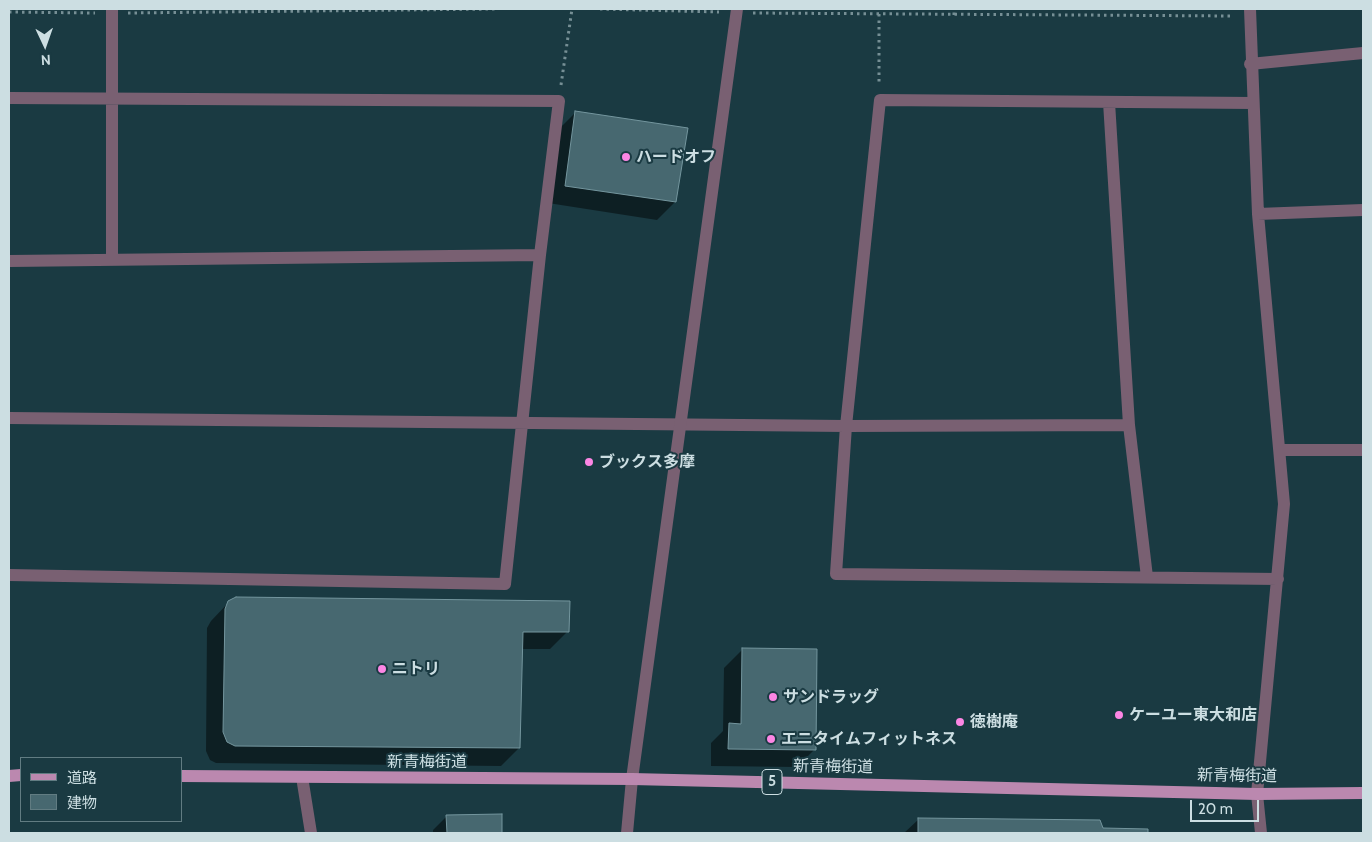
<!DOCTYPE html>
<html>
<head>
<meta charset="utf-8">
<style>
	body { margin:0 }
	#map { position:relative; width:1372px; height:842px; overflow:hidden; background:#1a3a42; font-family:Cabin,"Noto Sans JP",sans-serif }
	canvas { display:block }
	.frame { position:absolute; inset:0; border:10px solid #ccdee2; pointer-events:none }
	.legend { position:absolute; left:20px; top:757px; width:162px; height:65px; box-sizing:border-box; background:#1a3a42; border:1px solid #617c82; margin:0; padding:6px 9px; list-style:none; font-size:15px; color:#ccdee2 }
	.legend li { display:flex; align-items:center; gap:10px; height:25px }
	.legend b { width:25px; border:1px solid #617c82 }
	.north { position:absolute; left:20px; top:20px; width:50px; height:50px; -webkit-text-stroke:4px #1a3a42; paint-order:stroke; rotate:177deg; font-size:14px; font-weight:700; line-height:20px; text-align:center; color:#ccdee2 }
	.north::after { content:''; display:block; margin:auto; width:18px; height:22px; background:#ccdee2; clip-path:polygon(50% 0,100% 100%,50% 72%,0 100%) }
	.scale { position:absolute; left:1190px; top:800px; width:69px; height:22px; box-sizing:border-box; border:2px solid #ccdee2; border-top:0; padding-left:6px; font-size:15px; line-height:18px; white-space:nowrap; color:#ccdee2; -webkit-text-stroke:4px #1a3a42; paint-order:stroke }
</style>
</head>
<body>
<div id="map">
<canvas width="1372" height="842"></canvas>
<div class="frame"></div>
<ul class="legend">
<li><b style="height:6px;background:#bb88af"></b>道路</li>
<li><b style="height:14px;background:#476870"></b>建物</li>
</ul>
<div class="north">N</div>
<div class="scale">20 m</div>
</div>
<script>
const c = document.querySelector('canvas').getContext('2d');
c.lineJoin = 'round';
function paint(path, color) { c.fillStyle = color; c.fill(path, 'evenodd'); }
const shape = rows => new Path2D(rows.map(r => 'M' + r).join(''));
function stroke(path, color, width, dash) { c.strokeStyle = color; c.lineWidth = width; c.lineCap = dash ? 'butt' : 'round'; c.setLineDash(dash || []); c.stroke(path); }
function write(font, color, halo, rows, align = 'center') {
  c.font = font + ' Cabin,"Noto Sans JP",sans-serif'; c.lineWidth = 4; c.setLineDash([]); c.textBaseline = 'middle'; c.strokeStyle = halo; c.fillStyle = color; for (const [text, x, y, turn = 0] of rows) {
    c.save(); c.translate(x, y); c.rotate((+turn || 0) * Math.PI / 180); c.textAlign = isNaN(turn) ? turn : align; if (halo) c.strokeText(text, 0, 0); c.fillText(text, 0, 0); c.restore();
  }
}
paint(shape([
	[576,112,675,202,657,220,548,203,558,130],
	[229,602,568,631,550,649,521,649,519,748,501,766,216,763,210,760,206,751,207,628,211,621],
	[742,650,815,749,797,767,711,766,711,743,723,731,724,668],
	[501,815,501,833,433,833,433,830,447,816],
	[919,819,1146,830,1146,833,904,833]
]), '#0007');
const building = shape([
	[575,111,688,128,676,202,565,186,575,111],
	[236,597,570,601,569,632,523,632,520,748,235,746,227,742,223,732,225,609,228,601,236,597],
	[742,648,817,649,816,750,728,749,729,723,741,724,742,648],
	[502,814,502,833,447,833,446,815,502,814],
	[918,818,1100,820,1103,828,1148,829,1148,833,918,833,918,818]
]);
paint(building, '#476870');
stroke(building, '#74969e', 1);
stroke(shape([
	[600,9,719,12],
	[9,12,95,13],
	[128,13,495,9],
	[753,13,1234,16],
	[879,14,879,84],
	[954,15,954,9],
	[561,85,572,9]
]), '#768f95', 3, [2.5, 4]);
stroke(shape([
	[1250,9,1258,214,1284,504,1257,794,1261,833],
	[1250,64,1363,53],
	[9,98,559,101,540,255,505,584,9,575],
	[1109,102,1129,425,1147,577],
	[1253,103,880,100,846,426,836,574,1278,579],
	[1258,214,1363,210],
	[112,260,112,9],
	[9,261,540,255],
	[9,418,846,426,1129,425],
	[1281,450,1363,450],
	[302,777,311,833],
	[627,833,632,779]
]), '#796072', 12);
stroke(shape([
	[632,779,737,9]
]), '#796072', 12);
stroke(shape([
	[9,776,21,775],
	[181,776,632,779,1257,794,1363,793]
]), '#bb88af', 12);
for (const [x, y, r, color] of [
	[626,157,5,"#fc86e4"],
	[589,462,5,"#fc86e4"],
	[382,669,5,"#fc86e4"],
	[773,697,5,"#fc86e4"],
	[1119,715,5,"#fc86e4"],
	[960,722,5,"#fc86e4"],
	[771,739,5,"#fc86e4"]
]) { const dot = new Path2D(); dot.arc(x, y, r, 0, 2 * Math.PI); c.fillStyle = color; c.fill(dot); stroke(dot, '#1a3a42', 2); }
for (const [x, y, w] of [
	[772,782,20]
]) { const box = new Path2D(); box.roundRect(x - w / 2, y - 12.5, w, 25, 4); c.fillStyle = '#1a3a42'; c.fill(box); stroke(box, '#ccdee2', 1); }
write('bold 15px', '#ccdee2', null, [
	["5",772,782]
]);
write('bold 16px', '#ccdee2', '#1a3a42', [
	["ハードオフ",636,157],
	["ブックス多摩",599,462],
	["ニトリ",392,669],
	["サンドラッグ",783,697],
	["ケーユー東大和店",1129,715],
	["徳樹庵",970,722],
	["エニタイムフィットネス",781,739]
], 'left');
write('16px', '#ccdee2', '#1a3a42', [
	["新青梅街道",427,762],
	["新青梅街道",833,767,1],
	["新青梅街道",1237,776,1]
]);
</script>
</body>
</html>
